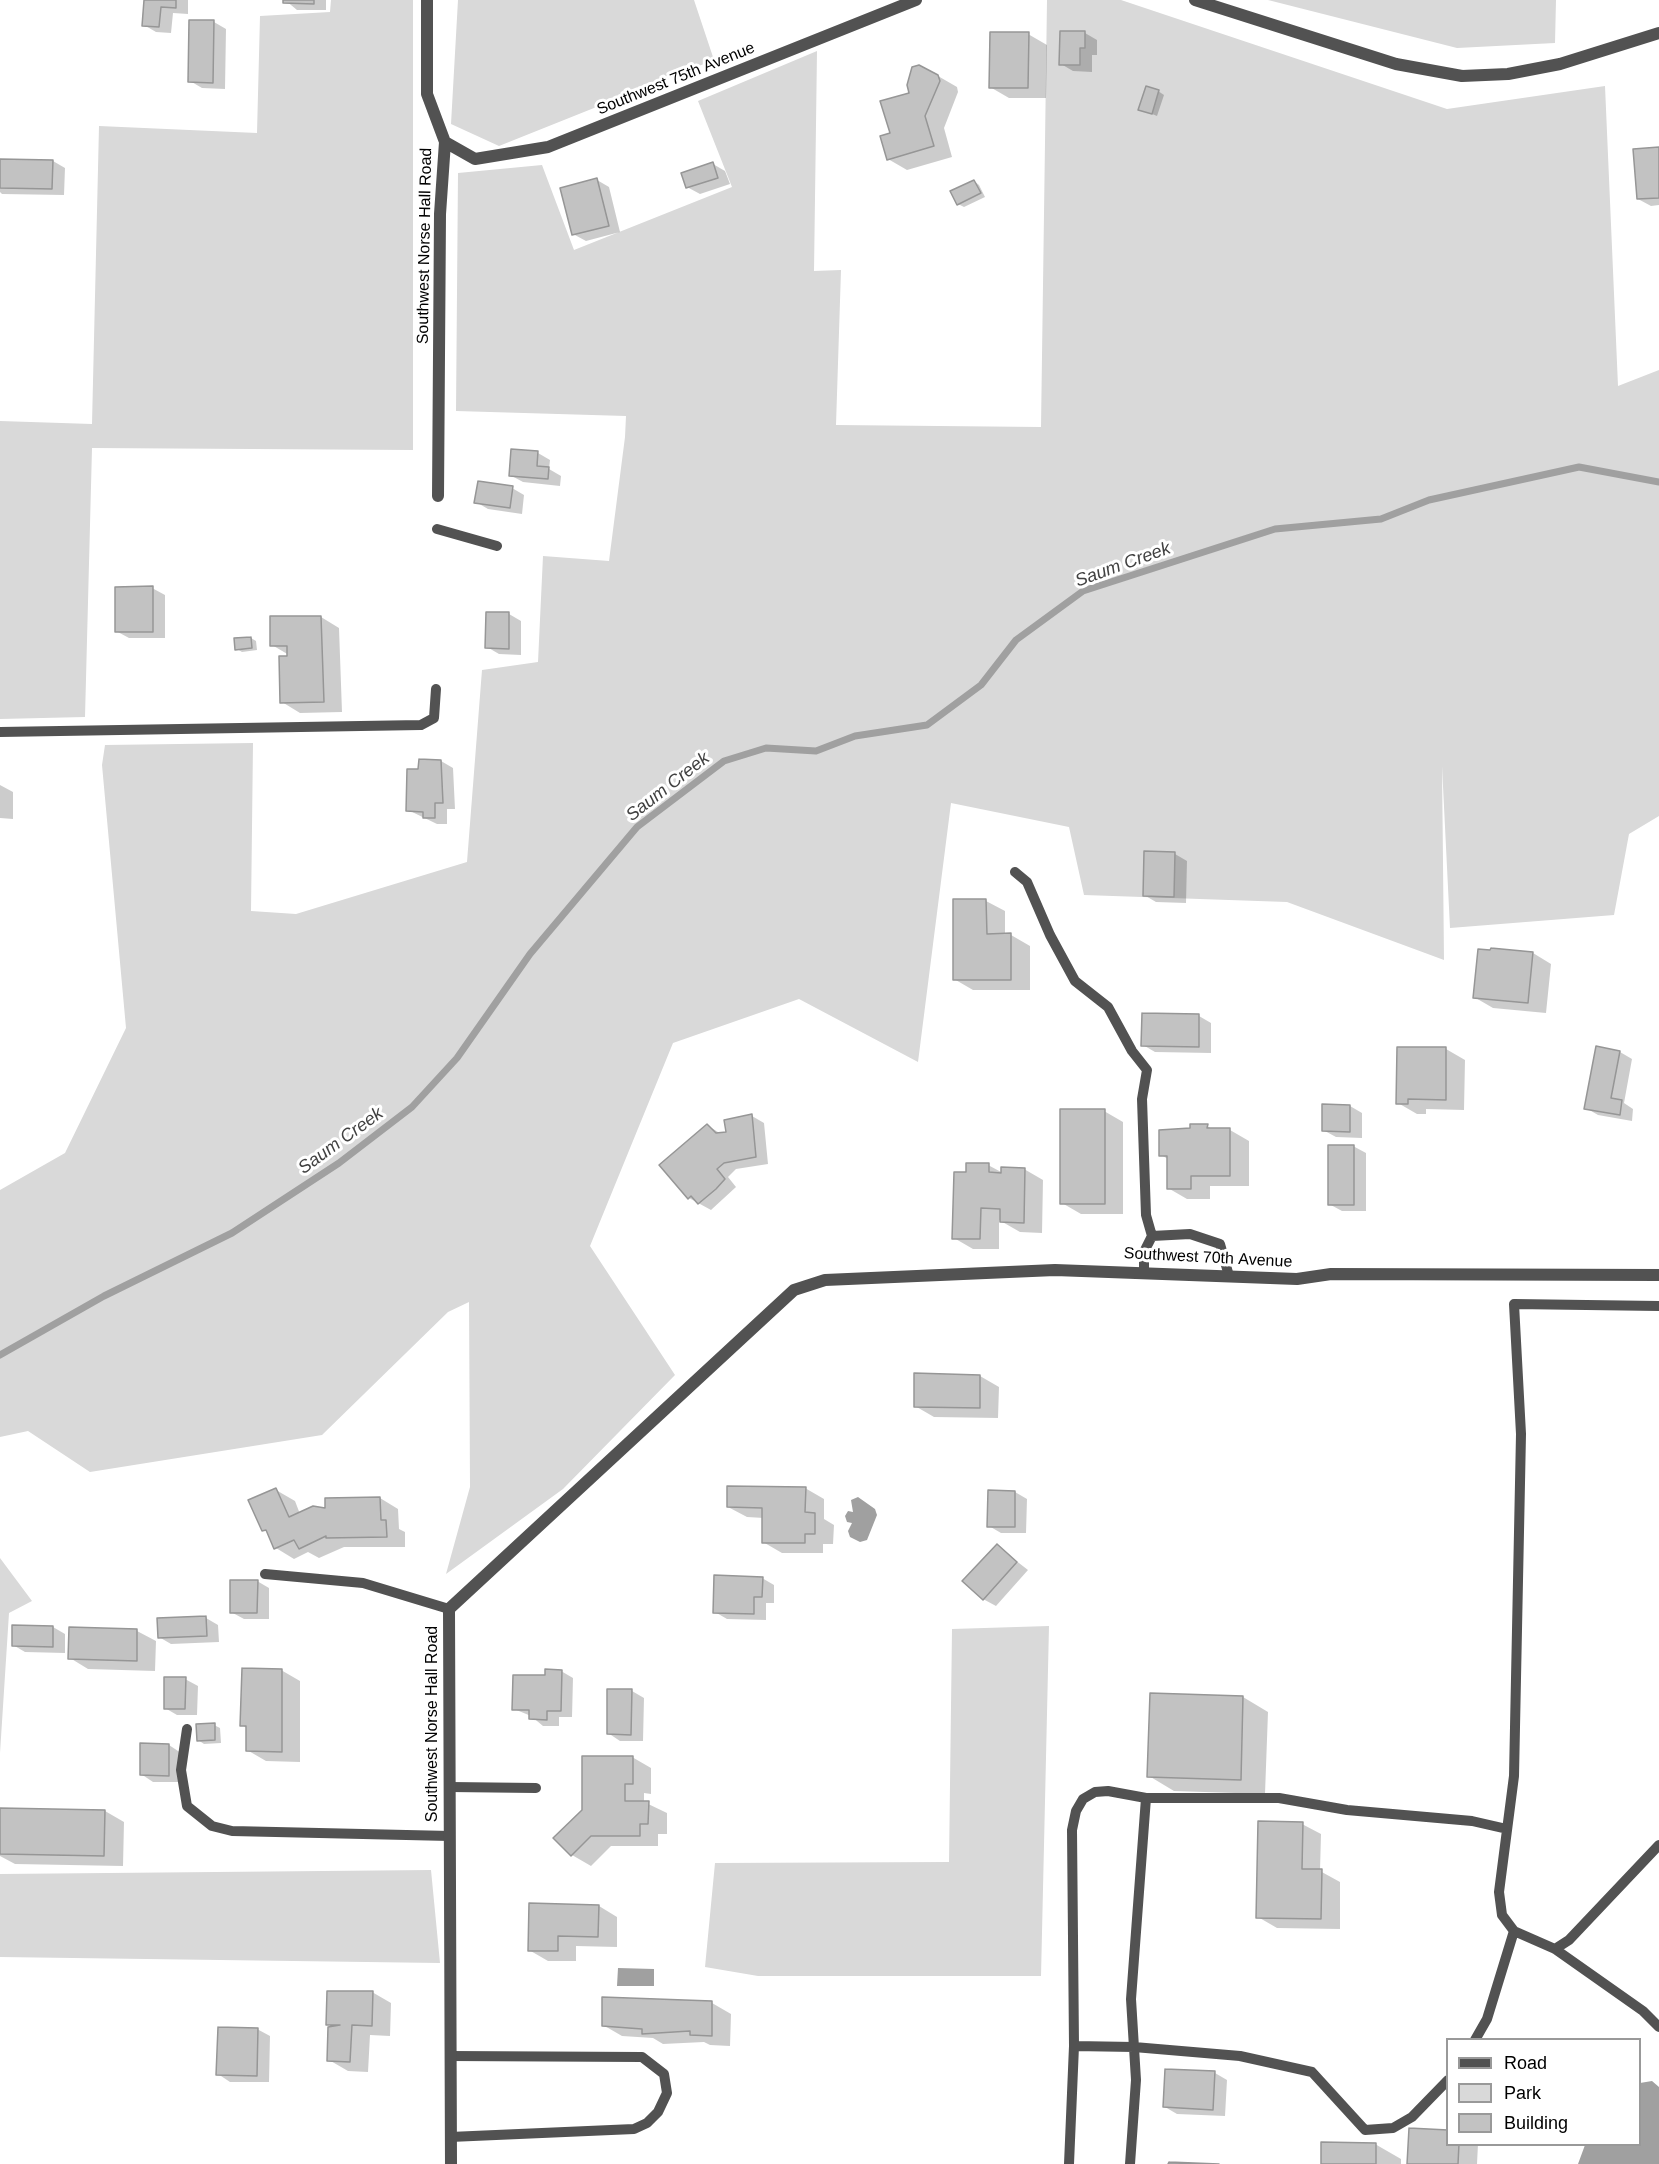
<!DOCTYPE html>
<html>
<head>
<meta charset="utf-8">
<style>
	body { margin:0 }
	#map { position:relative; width:1659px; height:2164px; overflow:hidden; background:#fff; font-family:Arial,sans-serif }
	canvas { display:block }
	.legend { position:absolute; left:1446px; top:2038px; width:195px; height:108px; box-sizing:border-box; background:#fff; border:2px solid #999; margin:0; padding:8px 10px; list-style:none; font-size:18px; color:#000 }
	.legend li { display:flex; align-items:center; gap:12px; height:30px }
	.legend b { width:30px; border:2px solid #999 }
</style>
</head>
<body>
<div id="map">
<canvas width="1659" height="2164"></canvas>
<ul class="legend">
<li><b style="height:8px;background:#525252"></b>Road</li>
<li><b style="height:16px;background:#d9d9d9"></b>Park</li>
<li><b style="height:16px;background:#c2c2c2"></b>Building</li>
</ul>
</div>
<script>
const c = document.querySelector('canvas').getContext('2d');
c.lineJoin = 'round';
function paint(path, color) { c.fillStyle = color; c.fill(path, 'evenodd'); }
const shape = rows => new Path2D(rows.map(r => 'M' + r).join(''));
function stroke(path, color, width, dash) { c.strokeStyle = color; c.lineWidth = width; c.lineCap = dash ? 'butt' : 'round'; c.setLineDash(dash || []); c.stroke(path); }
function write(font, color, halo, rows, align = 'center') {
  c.font = font + ' Arial,sans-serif'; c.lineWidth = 6; c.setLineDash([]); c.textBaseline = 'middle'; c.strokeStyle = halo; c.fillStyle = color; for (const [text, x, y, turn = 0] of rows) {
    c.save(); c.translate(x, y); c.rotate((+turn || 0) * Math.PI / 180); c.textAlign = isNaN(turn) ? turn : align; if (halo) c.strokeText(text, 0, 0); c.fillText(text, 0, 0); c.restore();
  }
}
paint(shape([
	[331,0,413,0,413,450,92,448,85,717,0,719,0,421,92,424,99,126,257,133,260,16,330,12],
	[458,0,694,0,714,60,499,146,451,124],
	[1047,0,1121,0,1447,109,1605,86,1618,386,1659,370,1659,816,1629,834,1614,915,1450,928,1442,766,1444,960,1287,902,1084,895,1069,827,951,803,918,1062,799,999,673,1043,590,1246,675,1375,563,1489,446,1574,470,1487,469,1302,448,1312,322,1435,90,1472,28,1431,0,1437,0,1190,65,1153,126,1028,102,765,105,745,253,743,251,911,296,914,467,862,482,670,538,662,543,556,609,561,625,437,626,416,456,411,458,173,542,165,574,250,732,187,698,101,817,51,814,271,841,270,836,425,1041,427],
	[1268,0,1556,0,1555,43,1457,48],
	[0,1558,32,1601,9,1613,0,1753],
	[1049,1626,1041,1976,758,1976,705,1967,715,1863,949,1862,952,1629],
	[431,1870,440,1963,0,1957,0,1874]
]), '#d9d9d9');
paint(shape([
	[858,1497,875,1509,877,1515,867,1540,860,1542,850,1537,848,1531,852,1523,847,1522,845,1516,848,1511,853,1512,851,1500],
	[618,1968,654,1969,654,1986,617,1986],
	[1652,2081,1659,2087,1659,2164,1578,2164,1585,2145,1640,2144,1640,2083]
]), '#a0a0a0');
paint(shape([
	[145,0,188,0,188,14,173,13,171,33,156,32,144,25],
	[285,0,326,0,326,10,297,10],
	[214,22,226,29,225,89,202,88,190,81],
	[1085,33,1097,40,1097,55,1092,55,1092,72,1073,71,1061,64],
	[1028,34,1047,45,1046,98,1009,98,990,87],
	[938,76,957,87,958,92,944,128,952,157,907,170,888,159,892,134,911,94],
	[1158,91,1164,95,1157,116,1140,109],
	[1659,149,1659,205,1651,206,1638,199],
	[0,160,53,161,65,168,64,195,2,194,0,192],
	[713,164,725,171,730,184,700,194,687,187],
	[597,180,609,187,620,232,586,241,573,234],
	[974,181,979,185,985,197,964,207,958,204],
	[512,450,538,453,550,460,549,469,561,476,560,486,523,482,510,475],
	[512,488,524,495,522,514,488,509,476,502],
	[152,588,165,595,165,638,129,638,116,631],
	[509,614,521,621,521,655,499,654,487,647],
	[321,617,339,628,342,712,300,713,282,702,289,655,272,645],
	[251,638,256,641,257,650,242,652,237,649],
	[441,761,453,768,455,809,447,809,447,824,437,824,408,810,420,771],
	[0,785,13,792,13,819,0,818],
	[1145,853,1175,854,1187,861,1186,903,1156,902,1144,895],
	[954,901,986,901,1005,911,1005,935,1011,935,1030,946,1030,990,973,990,954,979],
	[1533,953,1551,964,1546,1013,1493,1008,1474,997],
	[1199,1016,1211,1023,1211,1053,1155,1052,1143,1045],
	[1446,1049,1465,1060,1464,1110,1426,1109,1426,1114,1417,1114,1398,1103],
	[1620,1052,1632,1059,1624,1103,1633,1109,1632,1121,1598,1115,1586,1108],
	[1350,1106,1362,1113,1362,1138,1336,1137,1323,1130],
	[1104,1111,1123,1122,1123,1214,1081,1214,1062,1203],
	[752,1116,764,1123,768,1164,736,1169,728,1177,736,1187,711,1210,689,1198,707,1125,721,1134,728,1133],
	[1207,1126,1214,1130,1230,1130,1249,1141,1249,1186,1210,1186,1210,1199,1187,1199,1168,1188,1168,1159,1161,1155,1161,1131],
	[1353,1146,1366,1153,1366,1211,1342,1211,1329,1204],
	[988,1165,1003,1173,1024,1169,1043,1180,1042,1233,1020,1232,999,1220,999,1249,973,1249,954,1238,968,1173],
	[980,1376,999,1387,998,1418,934,1417,915,1406],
	[805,1488,824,1499,824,1519,834,1525,833,1544,823,1544,823,1553,782,1553,763,1542,764,1518,747,1517,728,1507],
	[276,1490,295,1501,300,1514,380,1498,398,1509,399,1529,405,1532,405,1547,344,1547,319,1558,308,1552,294,1559,276,1548,269,1533,264,1530],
	[1015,1492,1027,1499,1026,1533,1001,1533,989,1526],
	[997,1546,1028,1570,996,1606,983,1599],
	[762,1578,774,1585,774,1603,766,1603,766,1620,727,1619,715,1612],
	[257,1581,269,1588,269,1619,244,1619,231,1612],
	[206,1618,218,1625,219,1642,171,1644,159,1637],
	[13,1627,53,1627,65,1634,65,1653,25,1652,13,1645],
	[137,1631,156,1641,155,1671,88,1669,70,1658],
	[281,1670,300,1681,300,1762,266,1761,247,1750,248,1729,242,1725],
	[561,1671,573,1678,572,1717,559,1717,559,1726,543,1726,531,1716,514,1709,546,1677],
	[185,1679,198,1686,197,1715,177,1715,165,1708],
	[632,1691,644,1698,643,1741,620,1741,608,1733],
	[1243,1697,1268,1712,1265,1794,1174,1791,1149,1776],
	[214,1725,220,1728,221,1743,204,1744,198,1740],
	[169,1745,181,1753,180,1782,153,1782,141,1774],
	[632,1757,651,1768,651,1794,644,1793,644,1802,667,1813,667,1834,658,1834,658,1846,611,1846,591,1866,572,1855],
	[0,1809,105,1811,124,1822,123,1866,15,1864,0,1856],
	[1302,1824,1321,1834,1320,1871,1340,1882,1340,1929,1277,1928,1258,1917],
	[599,1906,617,1917,617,1947,576,1946,576,1961,548,1961,529,1950],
	[372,1992,391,2003,390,2036,370,2035,368,2072,348,2071,329,2060,334,2027,328,2024],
	[604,1999,712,2003,731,2014,730,2046,710,2045,704,2042,663,2044,653,2038,622,2036,603,2025],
	[257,2029,270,2036,269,2082,230,2082,218,2074],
	[1215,2073,1227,2080,1225,2116,1177,2114,1165,2107],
	[1375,2144,1401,2159,1401,2164,1323,2164],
	[1448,2144,1478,2144,1477,2164,1408,2164]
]), '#0003');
stroke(shape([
	[0,1355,104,1296,232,1233,339,1163,412,1107,457,1058,530,954,637,827,724,761,766,748,816,751,855,736,927,725,981,685,1016,640,1083,591,1275,529,1381,519,1429,500,1579,467,1659,482]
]), '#a0a0a0', 7);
const building = shape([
	[144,0,176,0,176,8,161,7,159,27,142,26,144,0],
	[283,0,314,0,314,4,283,3,283,0],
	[189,20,214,20,213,83,188,82,189,20],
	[1060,31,1085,31,1085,48,1080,48,1080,65,1059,65,1060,31],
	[990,32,1029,32,1028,88,989,88,990,32],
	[919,65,938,75,940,81,925,116,934,146,887,160,880,136,890,133,880,101,909,93,907,85,912,67,919,65],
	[1146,86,1159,90,1152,114,1138,110,1146,86],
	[1659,147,1659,198,1637,199,1633,149,1659,147],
	[0,159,53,160,52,189,0,188,0,159],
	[713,162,718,178,686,188,681,173,713,162],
	[597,178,609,226,572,235,560,188,597,178],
	[974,180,981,193,957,205,950,191,974,180],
	[511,449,538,451,537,466,549,467,548,479,509,476,511,449],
	[478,481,513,486,510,508,474,503,478,481],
	[153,586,153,632,115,632,115,587,153,586],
	[486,612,509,612,509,649,485,648,486,612],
	[270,616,321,616,324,702,280,703,279,656,287,656,287,646,270,646,270,616],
	[251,637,252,648,235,650,234,638,251,637],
	[419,759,441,760,443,803,435,803,435,818,423,818,423,812,406,811,407,769,418,769,419,759],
	[1144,851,1175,852,1174,897,1143,896,1144,851],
	[953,899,986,899,987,934,1011,933,1011,980,953,980,953,899],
	[1491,948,1533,952,1528,1003,1473,998,1478,949,1490,950,1491,948],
	[1142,1013,1199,1014,1199,1047,1141,1046,1142,1013],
	[1596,1046,1620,1051,1611,1098,1622,1100,1620,1115,1584,1109,1596,1046],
	[1397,1047,1446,1047,1446,1100,1408,1099,1408,1104,1396,1104,1397,1047],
	[1322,1104,1350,1105,1350,1132,1322,1131,1322,1104],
	[1060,1109,1105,1109,1105,1204,1060,1204,1060,1109],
	[752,1114,756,1157,724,1163,717,1169,725,1179,716,1189,698,1204,691,1196,688,1199,659,1165,707,1124,716,1133,726,1132,724,1120,752,1114],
	[1190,1124,1208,1124,1207,1128,1230,1128,1230,1176,1191,1176,1191,1189,1167,1189,1167,1156,1159,1156,1159,1130,1190,1128,1190,1124],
	[1328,1145,1354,1145,1354,1205,1328,1205,1328,1145],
	[966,1163,989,1163,989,1172,1001,1173,1001,1167,1025,1168,1024,1223,1000,1222,1000,1209,981,1208,980,1239,952,1239,954,1172,966,1172,966,1163],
	[914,1373,980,1375,980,1408,914,1407,914,1373],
	[727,1486,806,1487,805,1512,815,1513,815,1534,805,1534,805,1543,762,1543,762,1508,727,1507,727,1486],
	[276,1488,289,1517,313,1506,325,1508,325,1498,380,1497,381,1520,386,1520,387,1537,326,1538,326,1536,299,1549,294,1540,274,1549,266,1530,262,1531,248,1500,276,1488],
	[988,1490,1015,1491,1015,1527,987,1527,988,1490],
	[997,1544,1017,1562,983,1600,962,1581,997,1544],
	[714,1575,763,1577,762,1597,754,1597,754,1614,713,1613,714,1575],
	[230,1580,258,1580,257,1613,230,1613,230,1580],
	[206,1616,207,1636,158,1638,157,1618,206,1616],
	[12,1625,53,1626,53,1647,12,1646,12,1625],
	[69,1627,137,1629,137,1661,68,1659,69,1627],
	[242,1668,282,1669,282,1752,246,1751,246,1726,240,1726,242,1668],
	[545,1669,562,1670,561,1711,547,1711,547,1720,529,1719,529,1710,512,1710,513,1675,545,1675,545,1669],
	[164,1677,186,1677,185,1709,164,1709,164,1677],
	[607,1689,632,1689,631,1735,607,1734,607,1689],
	[1150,1693,1243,1696,1241,1780,1147,1777,1150,1693],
	[215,1723,215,1740,197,1741,196,1724,215,1723],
	[140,1743,169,1744,169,1776,140,1775,140,1743],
	[582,1756,633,1756,633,1784,625,1784,625,1801,649,1801,648,1824,640,1824,640,1836,591,1836,571,1856,553,1838,582,1810,582,1756],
	[0,1808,105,1810,104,1856,0,1854,0,1808],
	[1258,1821,1303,1822,1302,1869,1322,1869,1321,1919,1256,1918,1258,1821],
	[529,1903,599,1905,598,1937,558,1936,558,1951,528,1951,529,1903],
	[327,1991,373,1991,372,2026,352,2025,350,2062,327,2061,328,2027,340,2025,326,2025,327,1991],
	[602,1997,712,2001,712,2036,690,2035,690,2031,642,2034,642,2029,602,2026,602,1997],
	[218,2027,258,2028,257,2076,216,2075,218,2027],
	[1165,2069,1215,2071,1213,2110,1163,2107,1165,2069],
	[1409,2128,1448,2130,1448,2144,1459,2144,1458,2164,1407,2164,1409,2128],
	[1321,2142,1376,2143,1376,2164,1321,2164,1321,2142],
	[1169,2162,1219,2164,1168,2164,1169,2162]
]);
paint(building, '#c2c2c2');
stroke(building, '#969696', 1.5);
stroke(shape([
	[437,529,497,546],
	[0,732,421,725,434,718,436,689],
	[1015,872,1027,882,1050,935,1075,981,1108,1007,1132,1051,1147,1070,1142,1099,1146,1215,1152,1236],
	[1144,1272,1144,1252,1152,1236,1190,1234,1220,1244,1229,1276],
	[1659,1306,1514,1304,1521,1434,1514,1776,1499,1892,1502,1915,1514,1931,1555,1949,1643,2011,1659,2027],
	[265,1574,363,1583,449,1609],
	[187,1729,181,1770,187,1806,212,1826,232,1831,450,1836],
	[450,1787,536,1788],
	[1555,1949,1569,1940,1659,1845],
	[1475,2040,1487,2019,1514,1931],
	[1074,2046,1134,2047,1240,2056,1312,2072,1365,2130,1393,2128,1412,2117,1448,2080],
	[450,2056,642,2057,664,2074,667,2093,658,2112,647,2123,634,2129,450,2137],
	[1069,2164,1074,2046,1072,1830,1076,1811,1083,1799,1095,1792,1108,1791,1146,1798,1279,1798,1347,1810,1472,1821,1507,1829],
	[1130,2164,1136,2080,1131,1999,1146,1798]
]), '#525252', 10);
stroke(shape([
	[427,0,427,94,445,142,440,214,438,496],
	[1195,0,1396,64,1462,76,1508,74,1560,64,1659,33],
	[445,142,475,159,548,147,916,0],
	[451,2164,449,1609,794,1290,825,1280,1055,1270,1297,1279,1331,1274,1659,1275]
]), '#525252', 12);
write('16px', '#000', '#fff', [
	["Southwest 75th Avenue",676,79,-22],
	["Southwest Norse Hall Road",425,246,-89],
	["Southwest 70th Avenue",1208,1258,3],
	["Southwest Norse Hall Road",433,1724,-90]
]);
write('italic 18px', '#414141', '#fff', [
	["Saum Creek",1123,565,-20],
	["Saum Creek",668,787,-38],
	["Saum Creek",341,1141,-36]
]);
</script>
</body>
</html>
